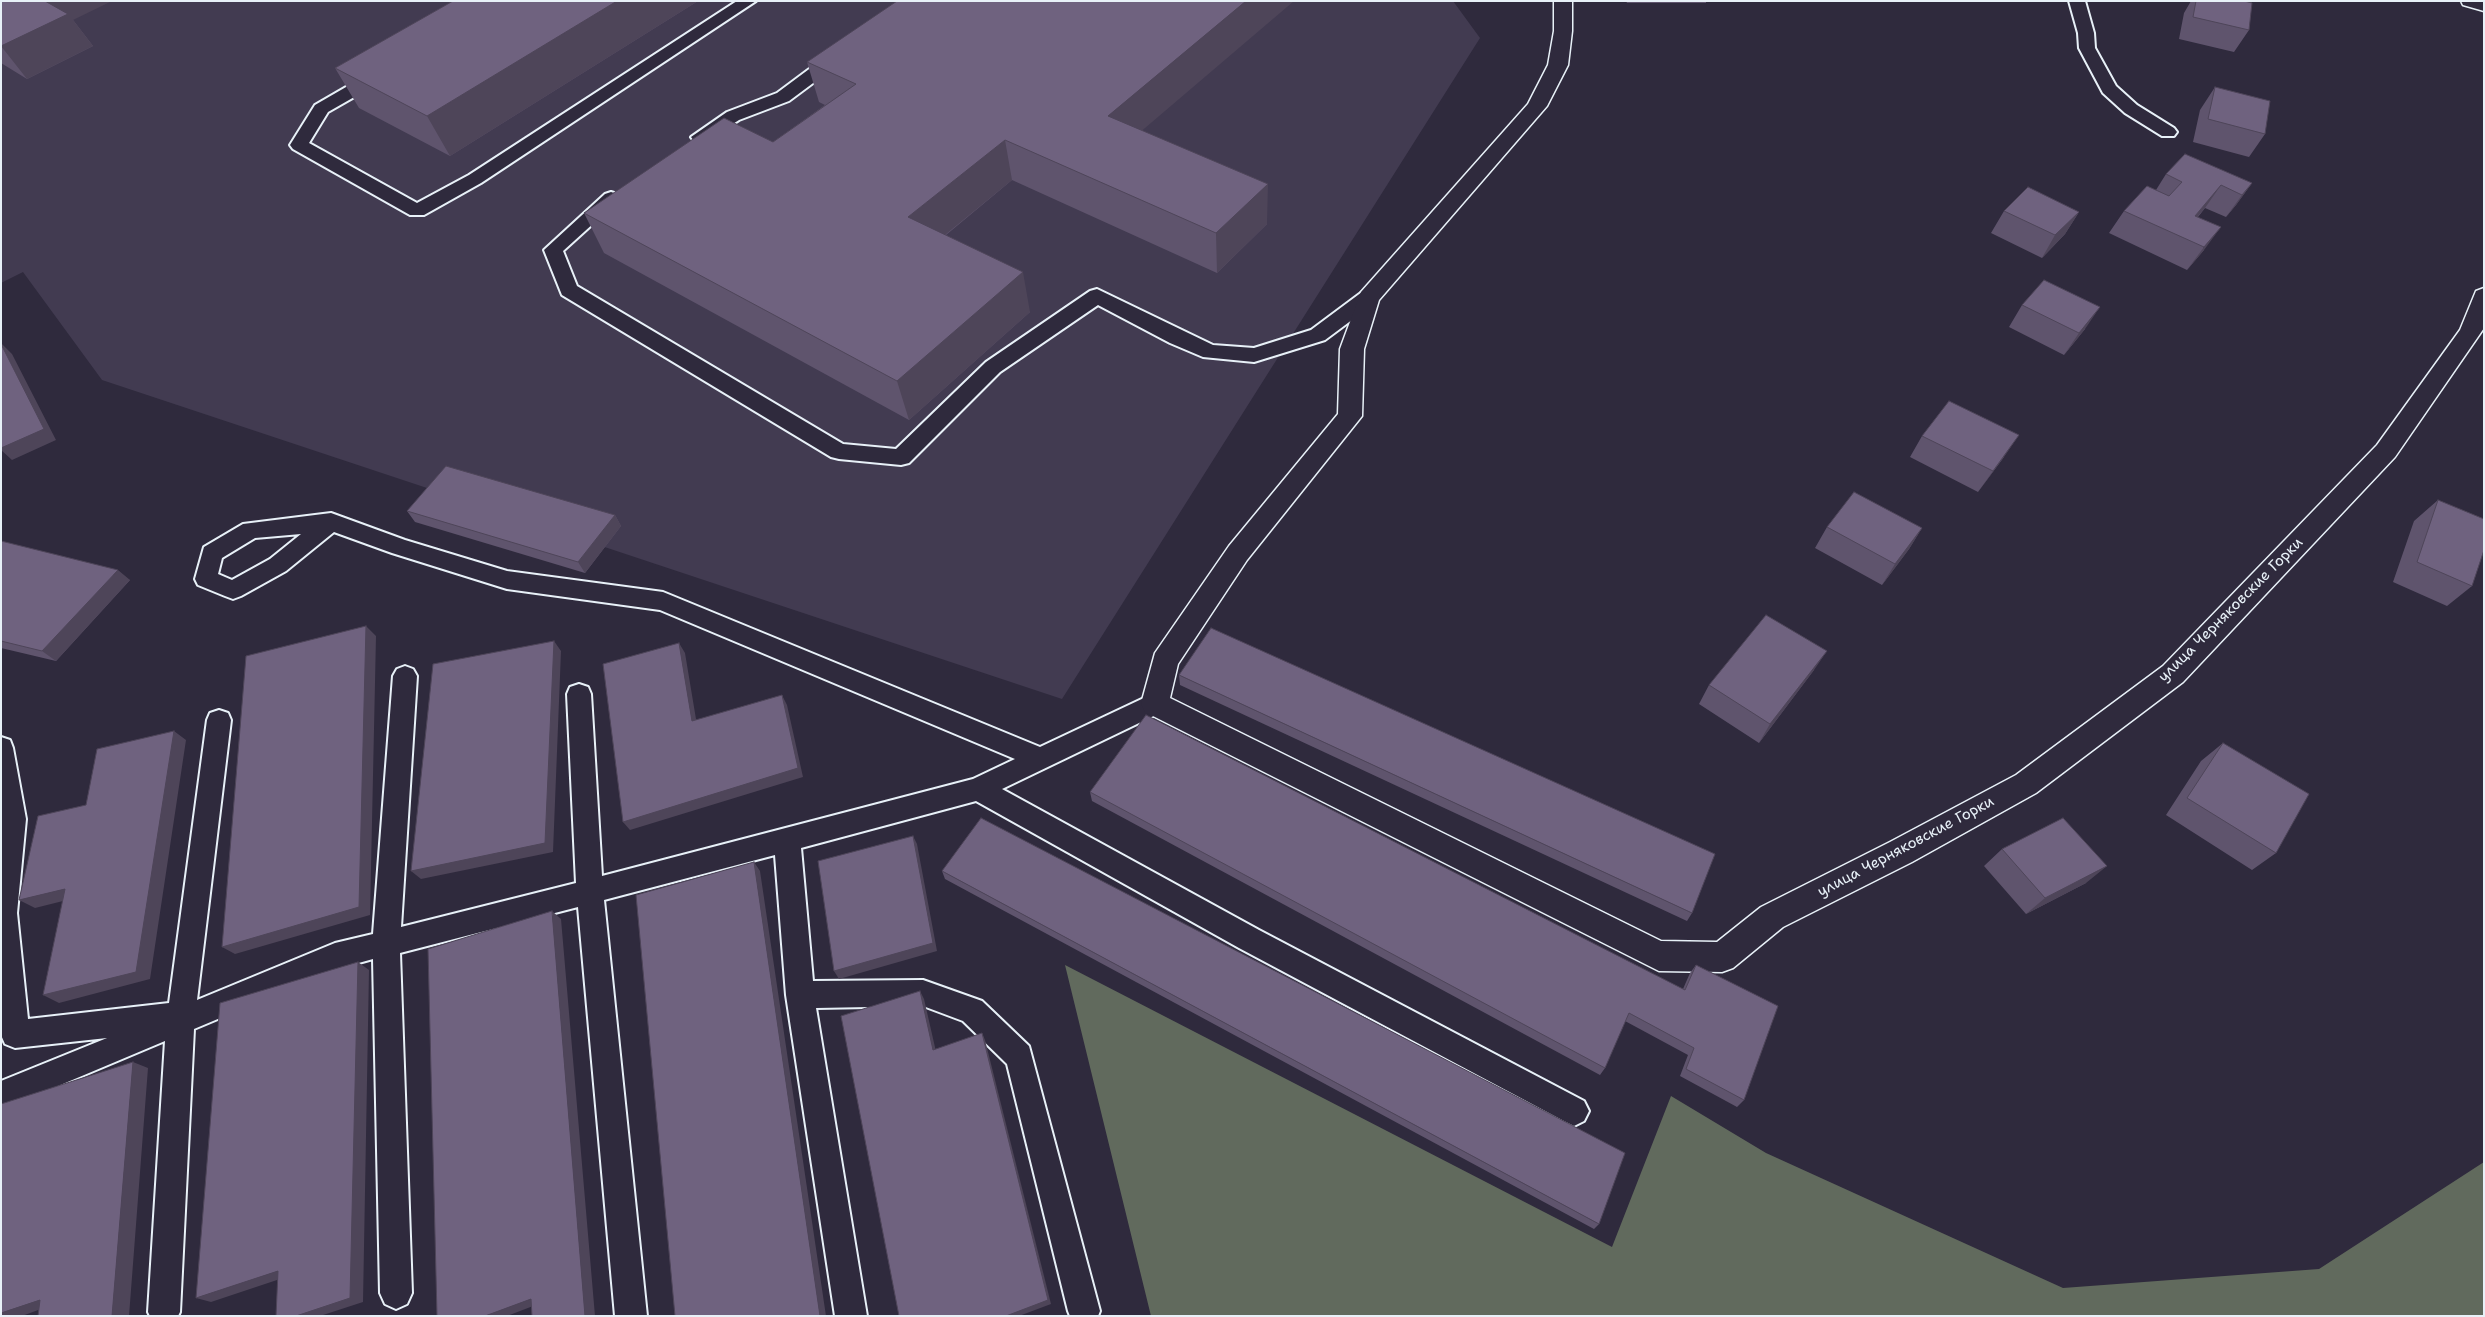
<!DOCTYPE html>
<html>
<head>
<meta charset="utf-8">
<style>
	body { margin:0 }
	#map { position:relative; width:2485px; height:1317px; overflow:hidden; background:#2f2a3d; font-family:"Shantell Sans",sans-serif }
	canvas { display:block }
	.frame { position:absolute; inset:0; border:2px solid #e8f1f8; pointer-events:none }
</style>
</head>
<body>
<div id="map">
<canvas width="2485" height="1317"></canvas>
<div class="frame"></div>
</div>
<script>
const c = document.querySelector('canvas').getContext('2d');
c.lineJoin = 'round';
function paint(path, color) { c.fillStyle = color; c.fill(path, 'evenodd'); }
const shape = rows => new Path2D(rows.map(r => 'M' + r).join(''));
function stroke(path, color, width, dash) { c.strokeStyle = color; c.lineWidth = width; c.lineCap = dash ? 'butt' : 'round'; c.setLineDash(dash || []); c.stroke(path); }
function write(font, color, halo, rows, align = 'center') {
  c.font = font + ' "Shantell Sans",sans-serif'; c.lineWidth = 4; c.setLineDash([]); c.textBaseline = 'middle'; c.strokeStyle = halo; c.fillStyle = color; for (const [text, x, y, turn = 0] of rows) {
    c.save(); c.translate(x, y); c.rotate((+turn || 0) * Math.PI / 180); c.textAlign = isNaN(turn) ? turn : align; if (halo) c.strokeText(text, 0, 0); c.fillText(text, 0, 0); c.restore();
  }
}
paint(shape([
	[1,1,1453,1,1480,38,1062,699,102,380,23,272,1,283]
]), '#423b51');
paint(shape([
	[1065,965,1612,1247,1671,1096,1766,1153,2063,1288,2319,1269,2484,1162,2484,1316,1151,1316]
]), '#616a5d');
const service = shape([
	[737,1,756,1,481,183,424,215,410,215,293,149,290,145,315,105,372,72,384,72,386,76,384,80,328,112,309,143,417,203,469,175,737,1],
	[2069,1,2085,1,2094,33,2095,48,2116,86,2137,105,2174,128,2177,132,2174,136,2162,136,2125,113,2103,93,2079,48,2078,33,2069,1],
	[838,51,844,52,846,56,844,60,789,101,739,120,706,141,700,142,694,141,691,137,727,112,777,93,832,52,838,51],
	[611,192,617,194,620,198,617,202,563,251,577,286,843,444,896,449,986,362,1090,291,1097,289,1213,345,1254,348,1311,330,1362,292,1369,290,1376,292,1379,297,1376,302,1325,340,1254,362,1203,357,1170,343,1098,305,1000,372,909,463,901,465,839,459,831,457,562,295,544,250,605,194,611,192],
	[331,513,405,540,507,571,663,592,1040,747,1146,697,1155,694,1164,697,1167,704,1164,711,1002,789,1259,930,1584,1101,1589,1111,1584,1121,1574,1126,1564,1121,1239,948,976,801,801,848,813,981,923,980,982,1001,1029,1046,1100,1311,1098,1316,1070,1316,1068,1311,1007,1064,963,1021,923,1006,816,1008,867,1316,835,1316,786,995,775,855,604,900,647,1316,615,1316,578,907,400,953,412,1293,407,1304,396,1309,385,1304,380,1293,373,959,337,969,194,1029,180,1312,178,1316,150,1316,148,1312,165,1041,1,1110,1,1081,107,1038,15,1048,5,1044,1,1035,1,737,10,740,13,748,26,819,17,913,28,1019,169,1003,207,720,210,713,219,710,228,713,231,720,197,1000,335,943,373,934,393,676,397,669,405,666,413,669,417,676,401,927,576,883,567,694,570,687,579,684,588,687,591,694,602,876,973,779,1015,759,660,610,507,589,392,553,334,532,286,571,241,596,233,599,225,596,198,585,195,579,204,547,243,524,331,513],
	[301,534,270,559,232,580,218,574,222,558,255,538,301,534]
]);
const minor = shape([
	[1554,1,1572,1,1572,31,1568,65,1547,106,1379,300,1364,349,1362,416,1247,560,1178,664,1170,698,1661,941,1717,942,1761,907,1890,842,2016,775,2163,666,2377,445,2460,330,2476,291,2484,288,2484,328,2395,457,2183,682,2036,793,1912,862,1783,927,1733,968,1722,972,1659,971,1145,712,1141,704,1155,653,1229,546,1338,414,1340,349,1361,292,1528,104,1548,65,1554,31,1554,1],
	[2461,1,2484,1,2484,11,2463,5,2461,1]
]);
stroke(service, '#e8f1f8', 4);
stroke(minor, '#e8f1f8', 3);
paint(service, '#2f2a3d');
paint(minor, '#2f2a3d');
paint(shape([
	[1,1,73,20,93,46,27,79,1,63],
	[453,1,698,1,450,156,359,108,335,68],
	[1626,1,1706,1,1706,3,1627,3],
	[2191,1,2244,1,2249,30,2234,52,2179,39,2184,13],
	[807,62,1142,130,1267,224,1217,273,1012,180,946,235,1030,312,909,420,604,253,584,213,773,142,825,105,819,102],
	[2215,87,2265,134,2249,157,2193,142,2200,110],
	[2166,174,2252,183,2236,205,2226,217,2205,208,2198,217,2204,250,2187,270,2109,233,2124,211,2156,190],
	[2004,211,2079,212,2065,234,2042,258,1991,233],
	[2022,305,2085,329,2064,355,2009,327],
	[1922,436,2004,457,1978,492,1910,457],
	[2438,500,2472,586,2447,606,2393,582,2414,521],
	[407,511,615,515,621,526,585,573,415,522],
	[1827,527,1922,528,1909,549,1882,585,1815,548],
	[1,541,130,580,56,661,1,648],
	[1814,670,1759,743,1699,704,1709,685],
	[1179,675,1692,913,1687,921,1180,685],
	[2223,743,2276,853,2252,870,2166,815,2201,761],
	[1090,792,1683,989,1690,973,1696,965,1744,1100,1737,1107,1680,1076,1688,1055,1625,1021,1605,1068,1600,1075,1092,801],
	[2002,849,2086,883,2026,914,1984,866],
	[942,871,1599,1224,1594,1229,945,879]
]), '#5f546d');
paint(shape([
	[49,1,112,1,73,20,93,46,27,79,1,46,42,4],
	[617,1,698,1,450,156,427,116],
	[1246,1,1294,1,1111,157,1108,116],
	[1005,140,1012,180,918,257,908,217],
	[2252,183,2236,205,2226,217,2242,195],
	[1268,184,1267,224,1217,273,1216,233],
	[2221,185,2205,208,2179,238,2195,216],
	[2079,212,2065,234,2042,258,2055,235],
	[2221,227,2204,250,2187,270,2204,247],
	[1023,272,1030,312,909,420,897,381],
	[2100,307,2085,329,2064,355,2079,333],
	[1,343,12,354,56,440,12,460,1,450],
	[2019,435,2004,457,1978,492,1993,471],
	[615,515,621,526,585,573,578,562],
	[1922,528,1909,549,1882,585,1895,564],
	[118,570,130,580,56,661,42,651],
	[366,626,376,636,370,915,235,954,222,947],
	[554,641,561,651,553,852,421,879,411,871],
	[679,643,685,653,698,731,692,721],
	[1827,651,1814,670,1759,743,1770,724],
	[782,695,787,705,803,777,630,830,623,822],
	[174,731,186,740,150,979,59,1003,43,995],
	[913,836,917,844,937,951,839,979,834,971],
	[754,862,760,871,826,1316,820,1316],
	[2107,866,2086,883,2026,914,2045,898],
	[65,889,79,897,35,908,19,900],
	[552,911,561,919,595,1316,585,1316],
	[358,962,369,970,363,1302,320,1316,296,1316],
	[920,991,924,999,937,1056,933,1050],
	[982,1033,985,1040,1051,1304,1019,1316,1006,1316],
	[133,1062,148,1068,129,1316,112,1316],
	[278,1271,292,1275,211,1302,196,1298],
	[531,1299,541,1303,507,1316,485,1316],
	[40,1300,57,1303,22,1316,1,1316,1,1313]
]), '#4e4559');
const building = shape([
	[1,1,45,1,68,14,1,46,1,1],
	[453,1,617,1,427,116,335,68,453,1],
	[897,1,1246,1,1108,116,1268,184,1216,233,1005,140,908,217,1023,272,897,381,584,213,724,118,773,142,856,84,807,62,897,1],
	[2196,1,2244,1,2252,3,2249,30,2193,17,2196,1],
	[2215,87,2270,101,2265,134,2208,119,2215,87],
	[2185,154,2252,183,2242,195,2221,185,2195,216,2221,227,2204,247,2124,211,2147,186,2169,196,2182,182,2166,174,2185,154],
	[2028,187,2079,212,2055,235,2004,211,2028,187],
	[2044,280,2100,307,2079,333,2022,305,2044,280],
	[1,344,44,429,1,448,1,344],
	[1949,401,2019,435,1993,471,1922,436,1949,401],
	[446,466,615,515,578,562,407,511,446,466],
	[1854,492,1922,528,1895,564,1827,527,1854,492],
	[2438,500,2484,519,2484,550,2472,586,2417,562,2438,500],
	[1,541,118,570,42,651,1,641,1,541],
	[1766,615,1827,651,1770,724,1709,685,1766,615],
	[366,626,359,907,222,947,246,656,366,626],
	[1211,628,1715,854,1692,913,1179,675,1211,628],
	[554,641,545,843,411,871,433,664,554,641],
	[679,643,692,721,782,695,798,768,623,822,603,664,679,643],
	[1146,715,1685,990,1696,965,1778,1006,1744,1100,1686,1069,1694,1048,1629,1013,1605,1068,1090,792,1146,715],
	[174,731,136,972,43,995,65,889,19,900,38,816,86,805,97,749,174,731],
	[2223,743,2309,794,2276,853,2187,798,2223,743],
	[981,818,1625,1153,1599,1224,942,871,981,818],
	[2063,818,2107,866,2045,898,2002,849,2063,818],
	[913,836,933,943,834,971,818,861,913,836],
	[754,862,820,1316,675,1316,636,895,754,862],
	[552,911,585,1316,532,1316,531,1299,485,1316,437,1316,428,949,552,911],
	[358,962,350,1298,296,1316,276,1316,278,1271,196,1298,220,1003,358,962],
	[920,991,933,1050,982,1033,1048,1300,1006,1316,899,1316,841,1016,920,991],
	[133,1062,112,1316,38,1316,40,1300,1,1313,1,1104,133,1062]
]);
paint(building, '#6f627f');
stroke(building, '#4e4559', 1);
write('15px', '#e8f1f8', '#2f2a3d', [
	["улица Черняковские Горки",2231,610,-45],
	["улица Черняковские Горки",1906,847,-28]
]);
</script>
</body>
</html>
